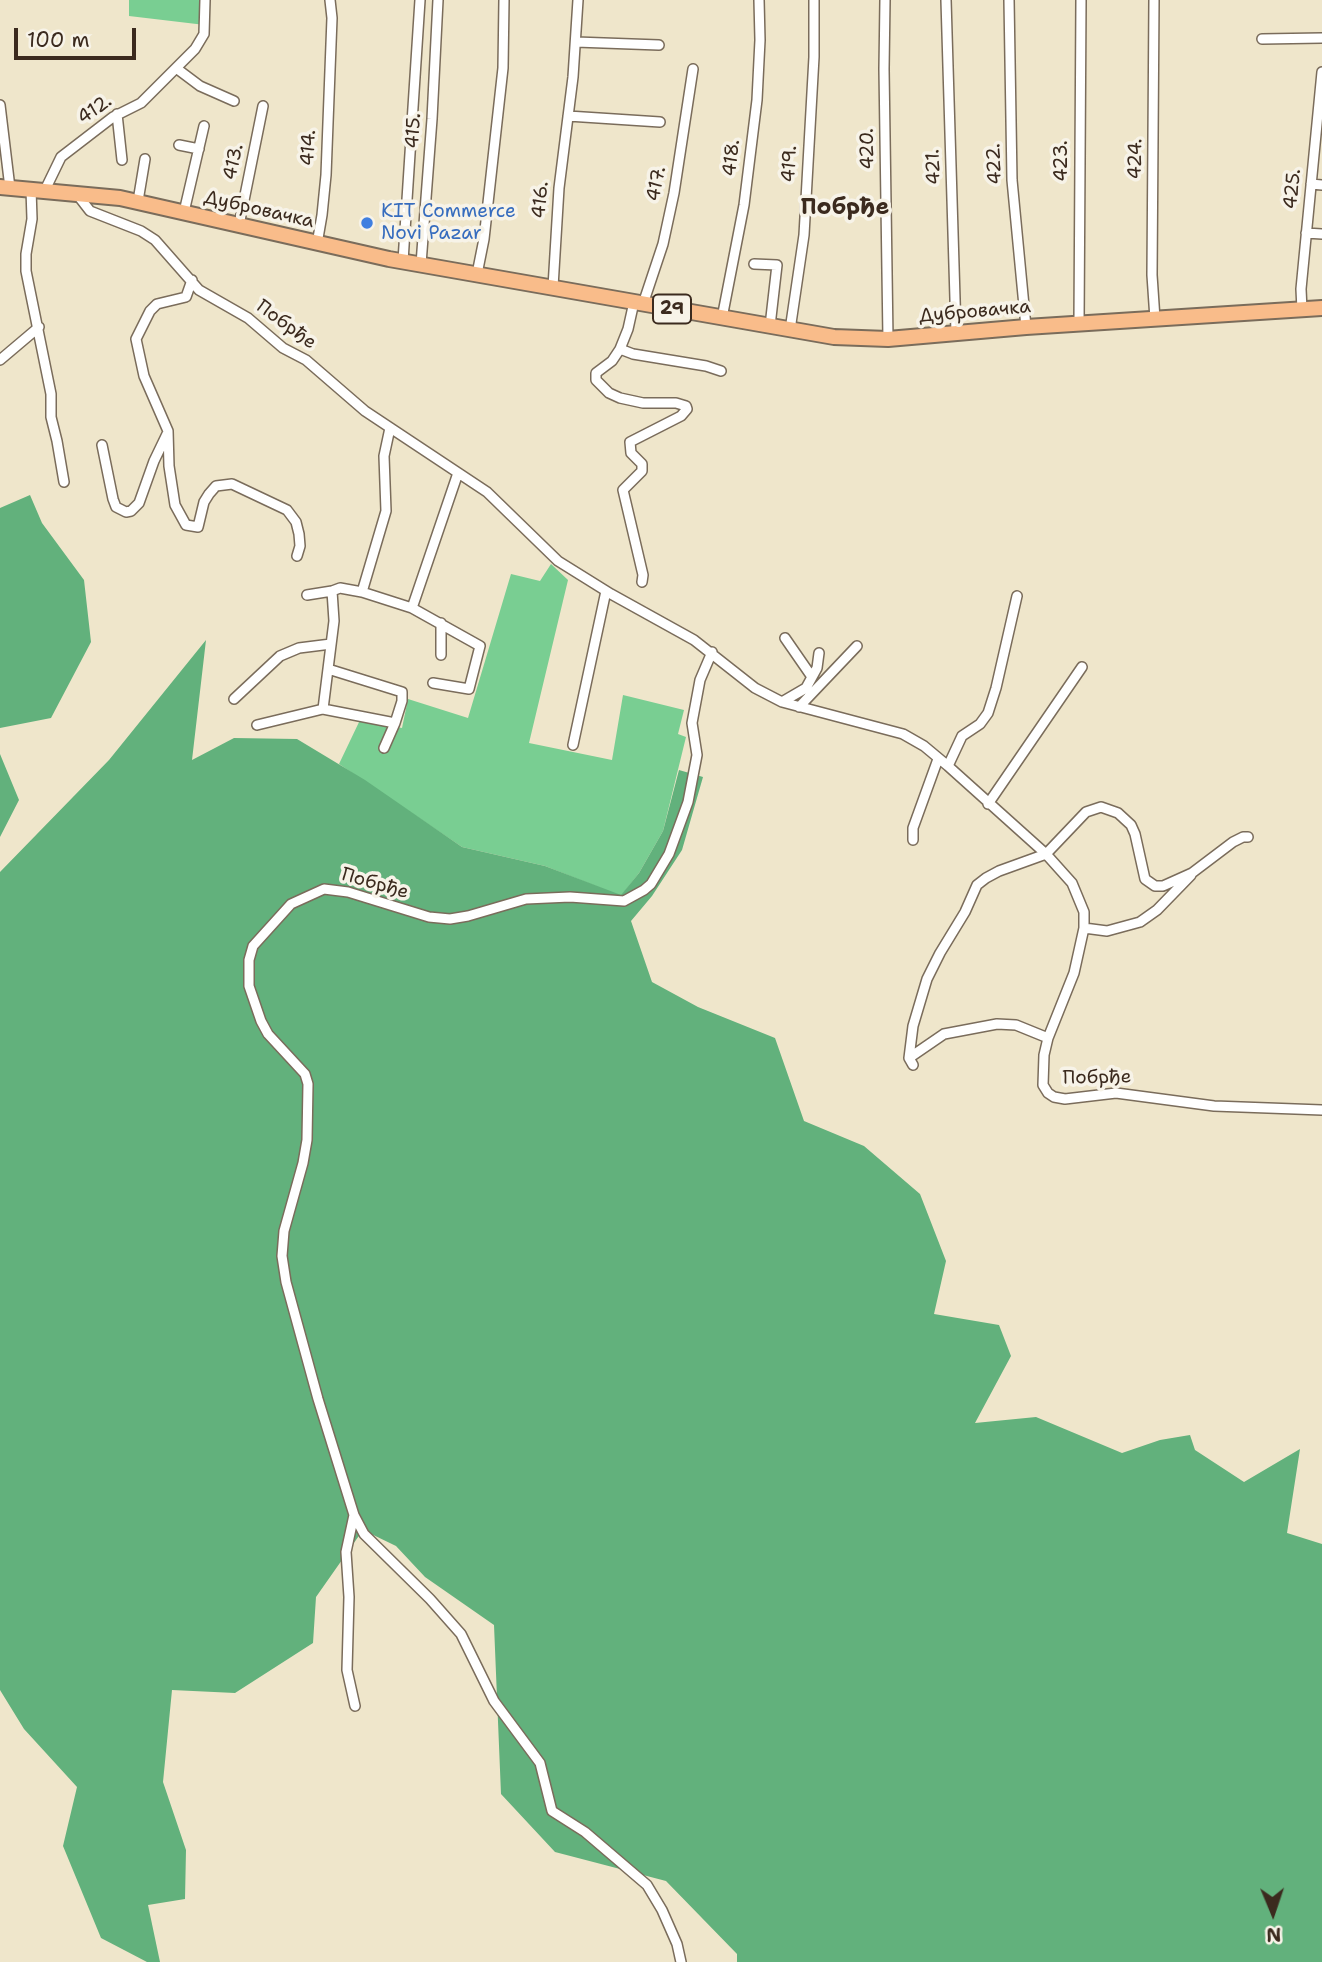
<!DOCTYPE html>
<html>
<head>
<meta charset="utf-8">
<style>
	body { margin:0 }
	#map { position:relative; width:1322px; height:1962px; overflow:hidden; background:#efe6cb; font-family:"Shantell Sans",sans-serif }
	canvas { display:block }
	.north { position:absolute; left:1238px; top:1878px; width:70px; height:70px; -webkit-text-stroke:5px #f7f3e8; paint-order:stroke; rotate:178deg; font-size:19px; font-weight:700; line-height:28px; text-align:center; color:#3b2a1e }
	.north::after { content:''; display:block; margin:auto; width:24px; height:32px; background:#3b2a1e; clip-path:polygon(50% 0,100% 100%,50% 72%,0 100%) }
	.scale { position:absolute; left:14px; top:28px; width:122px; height:32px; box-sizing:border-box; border:4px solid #3b2a1e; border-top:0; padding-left:9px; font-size:21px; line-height:24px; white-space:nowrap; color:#3b2a1e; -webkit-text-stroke:5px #f7f3e8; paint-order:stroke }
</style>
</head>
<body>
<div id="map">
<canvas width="1322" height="1962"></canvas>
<div class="north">N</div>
<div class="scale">100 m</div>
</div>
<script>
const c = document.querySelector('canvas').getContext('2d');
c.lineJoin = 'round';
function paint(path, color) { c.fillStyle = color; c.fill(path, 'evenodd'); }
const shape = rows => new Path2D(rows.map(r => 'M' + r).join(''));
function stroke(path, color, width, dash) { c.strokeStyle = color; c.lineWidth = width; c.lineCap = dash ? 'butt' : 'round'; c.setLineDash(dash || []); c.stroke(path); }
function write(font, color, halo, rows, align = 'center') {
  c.font = font + ' "Shantell Sans",sans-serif'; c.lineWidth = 7; c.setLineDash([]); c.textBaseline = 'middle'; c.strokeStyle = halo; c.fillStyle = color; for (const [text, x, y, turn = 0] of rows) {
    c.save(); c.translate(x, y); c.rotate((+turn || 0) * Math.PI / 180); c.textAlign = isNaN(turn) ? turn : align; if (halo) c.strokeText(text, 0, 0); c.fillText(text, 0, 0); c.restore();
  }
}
paint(shape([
	[129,0,205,0,205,25,129,16],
	[551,564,568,580,529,743,612,760,623,695,684,710,678,734,686,737,663,831,639,873,621,896,545,866,462,847,339,764,360,720,402,728,408,699,468,718,511,574,540,581]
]), '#79ce92');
paint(shape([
	[30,495,42,523,84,580,91,642,51,718,0,728,0,508],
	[206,640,192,760,234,738,297,739,365,780,462,847,545,866,621,895,639,873,663,831,679,770,703,777,682,850,652,896,631,921,652,982,698,1007,775,1038,804,1121,864,1146,920,1194,946,1261,934,1314,999,1325,1011,1356,975,1423,1036,1417,1122,1453,1160,1440,1190,1435,1195,1450,1244,1482,1300,1449,1287,1533,1322,1544,1322,1962,737,1962,737,1954,666,1881,555,1852,501,1794,494,1625,425,1577,396,1546,363,1530,316,1597,313,1643,235,1693,172,1690,163,1782,186,1850,185,1899,148,1905,160,1962,147,1962,101,1938,63,1846,77,1787,24,1729,0,1690,0,872,109,760],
	[0,754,19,800,0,837]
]), '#62b17c');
const minor = shape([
	[885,0,884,69,888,339],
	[946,0,956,332],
	[1009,0,1012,180,1026,327],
	[1154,0,1152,275,1155,319],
	[1262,39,1322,38],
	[576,42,659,45],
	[176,68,200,86,234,101],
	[0,105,10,188],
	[117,114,122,160],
	[568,116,660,122],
	[179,145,199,149],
	[1311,184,1322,185],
	[31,189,32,219,26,254,26,271,51,394,51,417,57,441,64,482],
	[45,190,61,157,113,117,141,103,195,49,204,34,205,0],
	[76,193,90,211,141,231,155,240,199,290,248,318,283,348,306,360,365,411,487,492,558,561,611,594,694,640,755,688,782,702,903,734,924,746,948,766,1046,854,1072,883,1084,912,1084,928,1074,973,1048,1038,1044,1055,1043,1085,1048,1093,1054,1097,1065,1099,1116,1093,1214,1106,1322,1110],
	[138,201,145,159],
	[184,212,204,126],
	[239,225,263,106],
	[1306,233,1322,234],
	[317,244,322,215,326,175,332,18,330,0],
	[403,261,420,0],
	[421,264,432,119,438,0],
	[754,264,777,265,770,326],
	[477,274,484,239,503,68,504,0],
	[192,280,186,297,157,304,150,311,136,339,144,376,168,431,169,466,175,505,186,525,198,527,204,502,209,494,216,486,232,484,287,510,296,522,299,534,300,546,297,556],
	[553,287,559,188,573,77,578,0],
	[634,302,628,329,620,349,612,361,596,373,596,380,609,393,620,398,643,403,676,403,686,406,687,409,681,416,630,442,631,453,642,464,642,471,623,490,643,575,642,582],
	[643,304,663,244,674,193,693,69],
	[1302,310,1301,289,1322,72],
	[722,318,744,205,757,100,760,40,759,0],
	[1079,323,1081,0],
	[790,330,804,235,814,57,814,0],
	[620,349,633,354,706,366,721,371],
	[0,360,39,327],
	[102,445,113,499,116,507,126,512,131,511,139,503,154,461,167,434],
	[362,592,386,511,384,456,390,428],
	[307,595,332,591],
	[412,608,480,646,469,689,433,683],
	[785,638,812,677],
	[441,655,441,623],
	[328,669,402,692,402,701,395,723,384,748],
	[234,699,280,656,299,648,331,644],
	[782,702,806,688,817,668,819,653],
	[799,707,857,646],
	[323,709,334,621,332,591,340,588,362,592,412,608,458,473],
	[257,725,323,709,395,723],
	[573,745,606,591],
	[948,766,962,736,980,724,988,713,996,688,1017,596],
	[988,804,1082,667],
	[913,840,913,828,938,759],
	[1084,928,1107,931,1140,922,1157,910,1191,875],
	[909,1058,944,1034,997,1024,1016,1025,1048,1038],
	[913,1065,909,1058,913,1026,927,979,940,953,965,912,977,885,986,878,999,871,1046,854,1086,812,1101,807,1118,813,1131,825,1135,834,1145,879,1155,886,1163,886,1192,873,1233,842,1243,837,1248,837],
	[354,1515,364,1534,430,1599,461,1634,494,1701,540,1763,552,1811,585,1832,647,1885,662,1910,677,1944,681,1962],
	[355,1706,347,1670,349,1597,346,1552,354,1515,318,1399,286,1282,282,1256,284,1231,303,1163,307,1140,308,1084,305,1074,268,1034,261,1021,249,986,249,960,253,946,291,904,324,889,348,892,429,917,450,919,468,916,526,899,570,897,624,901,644,890,651,884,669,854,688,802,697,755,692,723,700,680,712,652]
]);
const primary = shape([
	[0,187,120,198,389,259,834,337,888,339,1026,327,1322,308]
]);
stroke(minor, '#7a6c5b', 12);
stroke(primary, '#7a6c5b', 18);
stroke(minor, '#fff', 9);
stroke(primary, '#f9bc8a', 14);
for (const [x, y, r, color] of [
	[367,223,7,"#3f7fe0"]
]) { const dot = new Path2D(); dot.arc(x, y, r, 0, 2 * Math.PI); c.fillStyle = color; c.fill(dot); stroke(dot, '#f7f3e8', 2.5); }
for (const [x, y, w] of [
	[672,309,38]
]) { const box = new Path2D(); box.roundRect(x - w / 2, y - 14.5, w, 29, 5); c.fillStyle = '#f7f3e8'; c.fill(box); stroke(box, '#3b2a1e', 2); }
write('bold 18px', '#3b2a1e', null, [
	["29",672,309]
]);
write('19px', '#3b2a1e', '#f7f3e8', [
	["412.",95,110,-35],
	["415.",414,131,-86],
	["414.",309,148,-87],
	["420.",868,149,-91],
	["418.",732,158,-83],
	["424.",1136,159,-89],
	["423.",1062,161,-90],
	["413.",234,162,-78],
	["419.",790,164,-87],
	["422.",995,164,-92],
	["421.",934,167,-92],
	["417.",657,184,-79],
	["425.",1293,189,-84],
	["416.",541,200,-85],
	["Дубровачка",259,210,13],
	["Дубровачка",975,312,-5],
	["Побрђе",286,325,36],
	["Побрђе",375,884,16],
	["Побрђе",1097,1078,-1]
]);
write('19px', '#366cbe', '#f7f3e8', [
	["KIT Commerce",381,212],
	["Novi Pazar",381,234]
], 'left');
write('bold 23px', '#3b2a1e', '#f7f3e8', [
	["Побрђе",845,208]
]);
</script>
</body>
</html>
